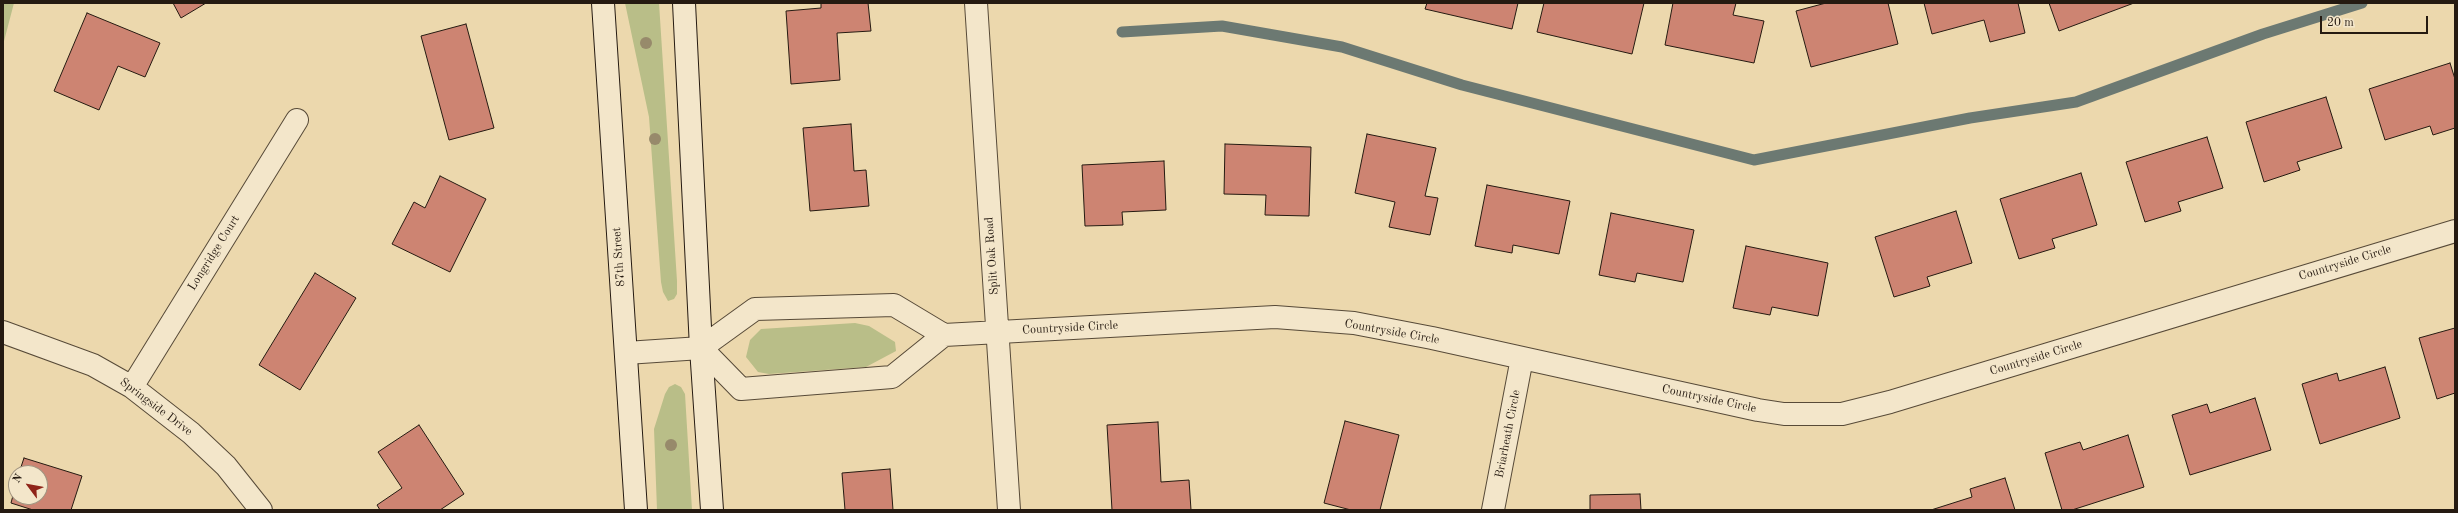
<!DOCTYPE html>
<html>
<head>
<meta charset="utf-8">
<style>
	body { margin:0 }
	#map { position:relative; width:2458px; height:513px; overflow:hidden; background:#ecd8ad; font-family:"Old Standard TT",serif }
	canvas { display:block }
	.frame { position:absolute; inset:0; border:4px solid #251a11; pointer-events:none }
	.north { position:absolute; left:8px; top:465px; width:40px; height:40px; box-sizing:border-box; background:#f3e6ca; border:1px solid #a19480; border-radius:50%; rotate:302deg; font-size:11px; font-weight:700; line-height:16px; text-align:center; color:#251a11 }
	.north::after { content:''; display:block; margin:auto; width:14px; height:18px; background:#8f2418; clip-path:polygon(50% 0,100% 100%,50% 72%,0 100%) }
	.scale { position:absolute; left:2320px; top:16px; width:108px; height:18px; box-sizing:border-box; border:2px solid #251a11; border-top:0; padding-left:5px; font-size:12px; line-height:14px; white-space:nowrap; color:#251a11; -webkit-text-stroke:3px #f3e6ca; paint-order:stroke }
</style>
</head>
<body>
<div id="map">
<canvas width="2458" height="513"></canvas>
<div class="frame"></div>
<div class="north">N</div>
<div class="scale">20 m</div>
</div>
<script>
const c = document.querySelector('canvas').getContext('2d');
c.lineJoin = 'round';
function paint(path, color) { c.fillStyle = color; c.fill(path, 'evenodd'); }
const shape = rows => new Path2D(rows.map(r => 'M' + r).join(''));
function stroke(path, color, width, dash) { c.strokeStyle = color; c.lineWidth = width; c.lineCap = dash ? 'butt' : 'round'; c.setLineDash(dash || []); c.stroke(path); }
function write(font, color, halo, rows, align = 'center') {
  c.font = font + ' "Old Standard TT",serif'; c.lineWidth = 3; c.setLineDash([]); c.textBaseline = 'middle'; c.strokeStyle = halo; c.fillStyle = color; for (const [text, x, y, turn = 0] of rows) {
    c.save(); c.translate(x, y); c.rotate((+turn || 0) * Math.PI / 180); c.textAlign = isNaN(turn) ? turn : align; if (halo) c.strokeText(text, 0, 0); c.fillText(text, 0, 0); c.restore();
  }
}
paint(shape([
	[3,3,14,3,3,45],
	[625,3,659,3,677,281,677,294,674,299,668,301,663,292,661,282,649,117],
	[855,323,869,326,895,342,896,351,866,367,769,374,758,372,746,357,750,340,761,329],
	[675,384,681,387,685,394,692,510,657,510,654,429,665,394,669,387]
]), '#b9be88');
stroke(shape([
	[1122,32,1222,26,1342,47,1462,85,1754,160,1970,118,2076,102,2263,34,2362,3]
]), '#6c7972', 11);
const building = shape([
	[173,3,206,3,181,18,173,3],
	[821,3,868,3,871,31,837,33,840,80,791,84,786,11,821,8,821,3],
	[1427,3,1518,3,1512,29,1425,9,1427,3],
	[1544,3,1644,3,1632,54,1537,32,1544,3],
	[1673,3,1736,3,1733,15,1764,21,1754,63,1665,45,1673,3],
	[1826,3,1888,3,1898,44,1811,67,1796,11,1826,3],
	[1924,3,2018,3,2025,33,1990,42,1984,20,1932,34,1924,3],
	[2049,3,2134,3,2059,31,2049,3],
	[87,13,160,43,145,77,118,66,99,110,54,91,87,13],
	[466,24,494,128,449,140,421,36,466,24],
	[2450,63,2455,79,2455,128,2433,135,2430,126,2385,140,2369,89,2450,63],
	[2326,97,2342,148,2297,162,2300,170,2264,182,2246,122,2326,97],
	[851,124,854,171,866,170,869,206,810,211,803,128,851,124],
	[1367,134,1436,148,1425,196,1438,198,1430,235,1389,227,1395,202,1355,193,1367,134],
	[2207,137,2223,188,2178,202,2181,211,2145,222,2126,162,2207,137],
	[1225,144,1311,147,1309,216,1265,215,1266,195,1224,194,1225,144],
	[1164,161,1166,210,1122,212,1123,225,1085,226,1082,165,1164,161],
	[2081,173,2097,225,2052,239,2055,248,2019,259,2000,199,2081,173],
	[440,176,486,199,450,272,392,244,414,202,425,208,440,176],
	[1487,185,1570,201,1559,254,1513,245,1512,253,1475,246,1487,185],
	[1956,211,1972,263,1927,277,1930,286,1894,297,1875,237,1956,211],
	[1611,213,1694,230,1683,282,1637,273,1635,282,1599,275,1611,213],
	[1746,246,1828,263,1818,316,1772,307,1770,315,1733,308,1746,246],
	[315,273,356,298,300,390,259,365,315,273],
	[2455,328,2455,393,2437,399,2419,338,2455,328],
	[2385,367,2400,418,2320,444,2302,384,2337,373,2339,381,2385,367],
	[2255,398,2271,450,2190,475,2172,415,2207,404,2210,413,2255,398],
	[1345,421,1399,435,1380,510,1351,510,1324,503,1345,421],
	[1158,422,1161,482,1189,480,1191,510,1112,510,1107,425,1158,422],
	[419,425,464,494,440,510,380,510,377,505,402,488,378,452,419,425],
	[2128,435,2144,487,2072,510,2062,510,2045,453,2080,442,2083,450,2128,435],
	[24,458,82,476,71,510,33,510,11,503,16,484,16,497,40,497,40,473,19,473,24,458],
	[890,469,893,510,845,510,842,473,890,469],
	[2005,478,2015,510,1931,510,1972,497,1970,489,2005,478],
	[1640,494,1641,510,1590,510,1590,495,1640,494]
]);
paint(building, '#cd8472');
stroke(building, '#251a11', 1);
const street = shape([
	[976,3,1009,510],
	[3,332,93,365,132,387,191,433,226,466,261,510],
	[701,348,741,389,892,377,944,335],
	[626,353,701,348,755,309,894,305,944,335,1275,317,1354,323,1432,338,1758,410,1784,414,1842,414,1890,402,2455,231],
	[132,387,297,120],
	[1493,510,1522,358]
]);
const secondary = shape([
	[603,3,636,510],
	[684,3,701,348,712,510]
]);
stroke(street, '#574a38', 24);
stroke(secondary, '#251a11', 24);
stroke(street, '#f3e6ca', 22);
stroke(secondary, '#f3e6ca', 22);
c.fillStyle = '#978a6b';
for (const [x, y] of [
	[646,43],
	[655,139],
	[671,445]
]) { c.beginPath(); c.arc(x, y, 6, 0, 2 * Math.PI); c.fill(); }
write('12px', '#251a11', '#f3e6ca', [
	["Longridge Court",214,253,-58],
	["Split Oak Road",992,256,-94],
	["87th Street",619,257,-94],
	["Countryside Circle",2345,263,-17],
	["Countryside Circle",1070,328,-3],
	["Countryside Circle",1392,332,10],
	["Countryside Circle",2036,358,-17],
	["Countryside Circle",1709,399,12],
	["Springside Drive",156,407,37],
	["Briarheath Circle",1508,434,-79]
]);
</script>
</body>
</html>
